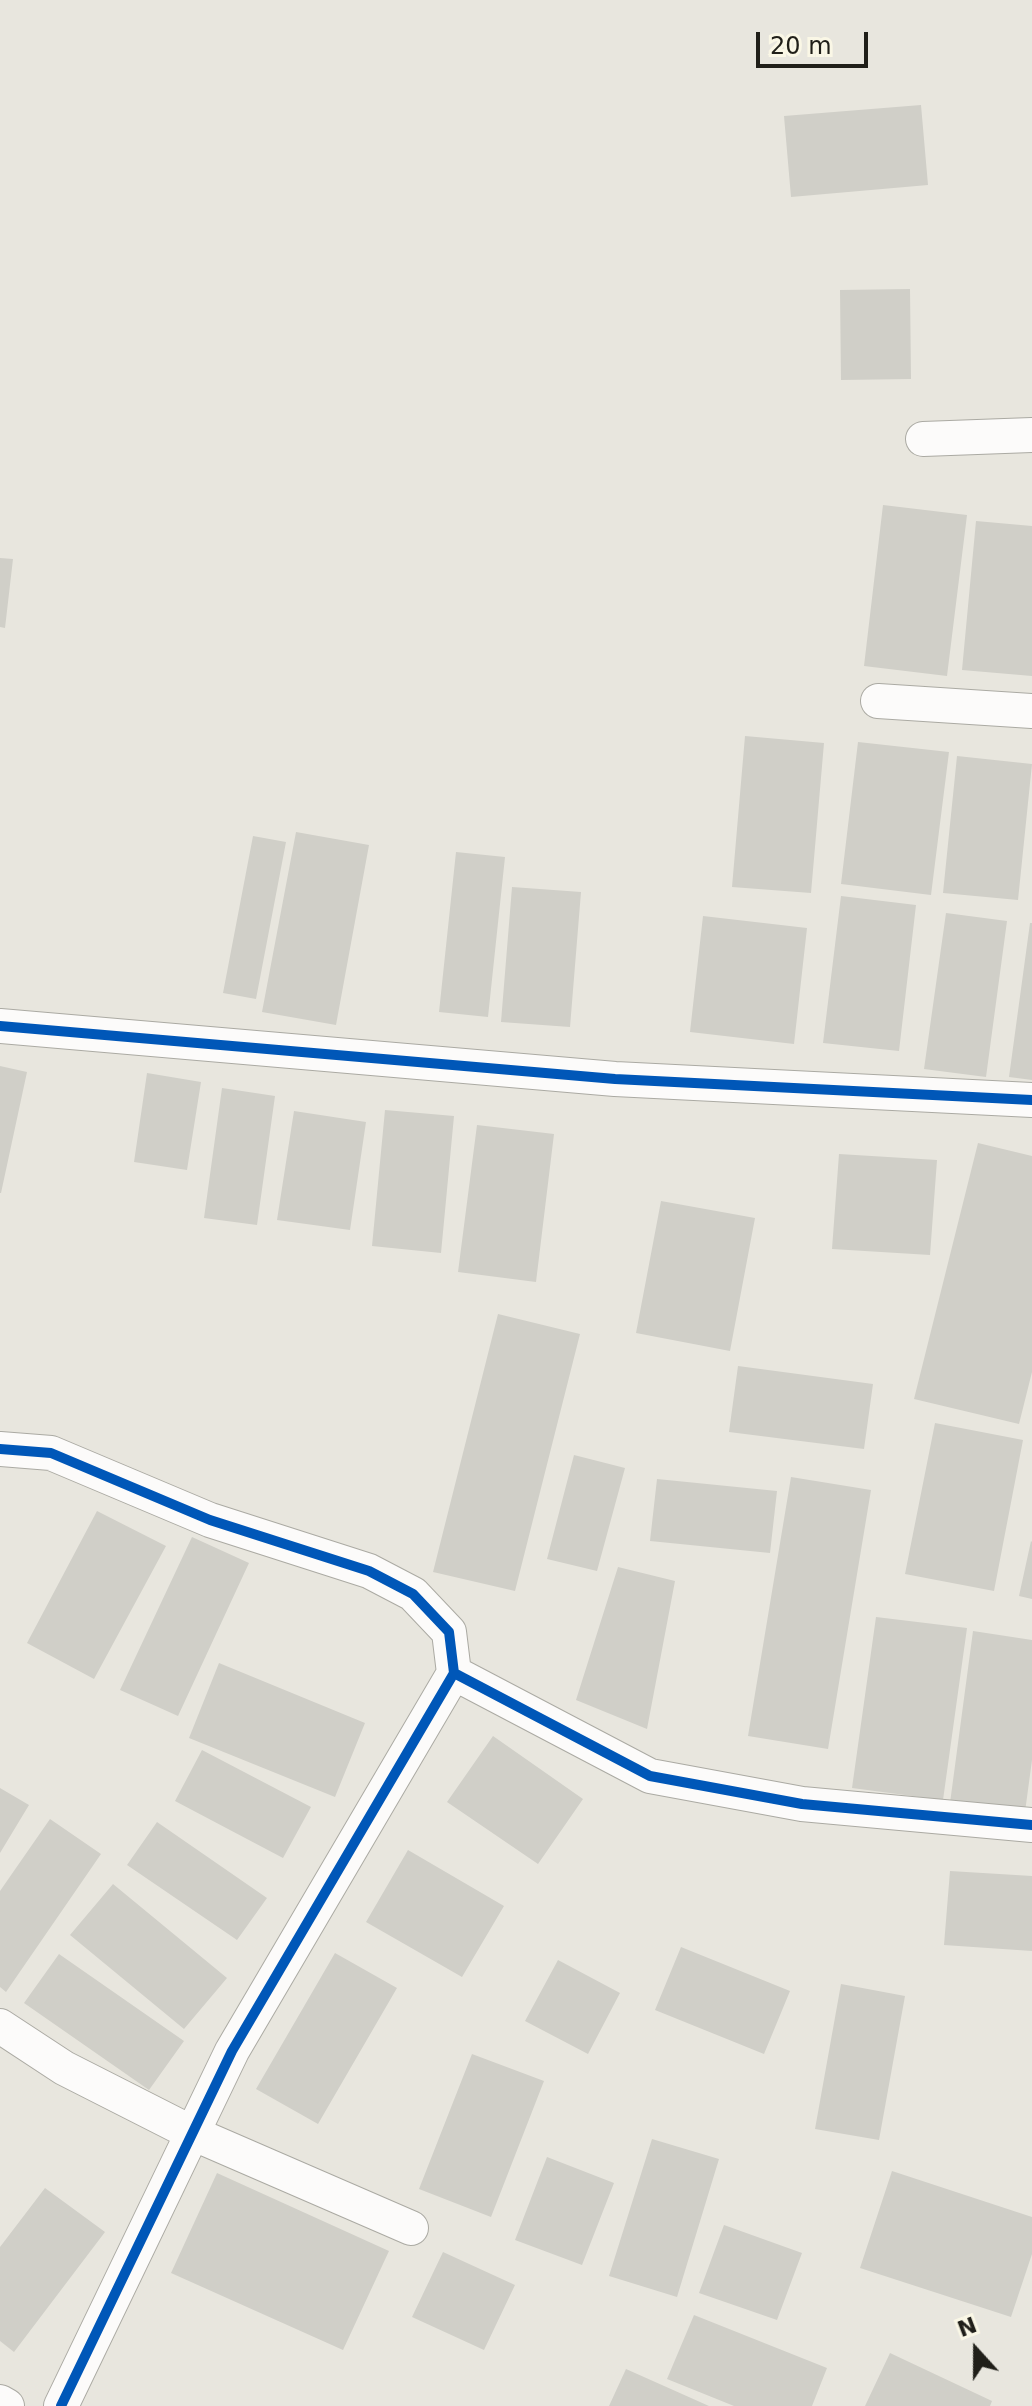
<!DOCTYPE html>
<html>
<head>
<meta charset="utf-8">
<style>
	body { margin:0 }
	#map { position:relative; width:1032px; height:2406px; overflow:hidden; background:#e8e6de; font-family:"DejaVu Sans",sans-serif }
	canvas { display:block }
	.north { position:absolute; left:936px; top:2310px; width:80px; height:80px; -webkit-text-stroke:6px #faf7e6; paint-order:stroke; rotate:339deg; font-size:22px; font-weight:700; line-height:32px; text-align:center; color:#201f19 }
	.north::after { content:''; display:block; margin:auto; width:28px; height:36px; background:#201f19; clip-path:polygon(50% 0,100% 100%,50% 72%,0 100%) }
	.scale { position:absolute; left:756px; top:32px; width:112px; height:36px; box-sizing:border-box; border:4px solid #201f19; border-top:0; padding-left:10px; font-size:24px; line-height:28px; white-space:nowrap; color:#201f19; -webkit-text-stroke:6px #faf7e6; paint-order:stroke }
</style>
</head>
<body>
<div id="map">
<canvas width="1032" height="2406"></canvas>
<div class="north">N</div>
<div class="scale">20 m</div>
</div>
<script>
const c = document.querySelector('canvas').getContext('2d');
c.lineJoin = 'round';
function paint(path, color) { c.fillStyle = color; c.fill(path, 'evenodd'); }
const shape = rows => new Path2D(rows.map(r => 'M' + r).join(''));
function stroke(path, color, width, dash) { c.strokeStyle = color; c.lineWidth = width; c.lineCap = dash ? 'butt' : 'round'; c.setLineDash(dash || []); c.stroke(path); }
paint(shape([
	[921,105,928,185,791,197,784,116],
	[910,289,911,379,841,380,840,290],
	[883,505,967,515,947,676,864,666],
	[976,521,1032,526,1032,676,962,670],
	[0,558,13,559,5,628,0,627],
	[745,736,824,743,811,893,732,887],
	[858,742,949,752,931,895,841,884],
	[957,756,1032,764,1018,900,943,893],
	[296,832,369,845,336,1025,262,1012],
	[253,836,286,842,256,999,223,993],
	[456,852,505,857,488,1017,439,1012],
	[512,887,581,892,570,1027,501,1022],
	[841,896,916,905,899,1051,823,1043],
	[946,913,1007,921,986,1077,924,1069],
	[703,916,807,928,794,1044,690,1032],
	[1030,923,1032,923,1032,1080,1009,1077],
	[0,1066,27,1072,1,1193,0,1193],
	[147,1073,201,1082,187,1170,134,1162],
	[222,1088,275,1096,257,1225,204,1218],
	[385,1110,454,1116,441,1253,372,1246],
	[294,1111,366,1122,350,1230,277,1220],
	[477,1125,554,1134,536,1282,458,1272],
	[978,1143,1032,1156,1032,1372,1019,1424,914,1399],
	[839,1154,937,1160,930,1255,832,1249],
	[661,1201,755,1218,730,1351,636,1333],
	[498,1314,580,1334,515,1591,433,1572],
	[738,1366,873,1384,864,1449,729,1432],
	[935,1423,1023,1440,994,1591,905,1574],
	[574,1455,625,1468,597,1571,547,1559],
	[791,1477,871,1490,828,1749,748,1736],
	[657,1479,777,1491,770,1553,650,1541],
	[97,1511,166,1546,94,1679,27,1643],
	[192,1537,249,1563,178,1716,120,1690],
	[1031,1541,1032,1542,1032,1599,1019,1596],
	[618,1567,675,1581,647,1729,576,1700],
	[876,1617,967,1628,943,1800,852,1788],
	[973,1631,1032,1640,1032,1760,1025,1812,950,1803],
	[219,1663,365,1723,335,1797,189,1738],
	[493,1736,583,1799,538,1864,447,1802],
	[202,1750,311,1807,283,1858,175,1801],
	[0,1788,29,1805,0,1853],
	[50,1819,101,1854,6,1992,0,1987,0,1891],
	[157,1822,267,1898,237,1940,127,1865],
	[408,1850,504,1906,462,1977,366,1922],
	[950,1871,1032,1876,1032,1951,944,1945],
	[113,1884,227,1978,184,2029,70,1935],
	[681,1947,790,1991,764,2054,655,2010],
	[335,1953,397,1988,318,2124,256,2089],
	[59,1954,184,2041,149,2090,24,2003],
	[558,1960,620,1993,588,2054,525,2021],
	[841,1984,905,1996,879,2140,815,2129],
	[472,2054,544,2081,491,2217,419,2189],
	[652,2139,719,2159,677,2297,609,2276],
	[547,2157,614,2183,582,2265,515,2240],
	[892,2171,1032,2217,1032,2254,1011,2317,860,2268],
	[217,2173,389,2251,343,2350,171,2273],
	[45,2188,105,2232,14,2352,0,2341,0,2247],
	[724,2225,802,2253,777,2320,699,2293],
	[443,2252,515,2285,484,2350,412,2317],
	[694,2315,827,2368,812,2406,734,2406,667,2379],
	[890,2353,992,2401,990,2406,865,2406],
	[626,2369,709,2406,609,2406]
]), '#d0cfc8');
const minor = shape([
	[923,439,1032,435],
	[878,701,1032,711],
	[0,1026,615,1079,1032,1100],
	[0,1449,51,1453,210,1520,369,1571,413,1594,449,1632,454,1673,650,1776,802,1804,1032,1825],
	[0,2026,64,2068,192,2133,411,2228],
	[0,2402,7,2406],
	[61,2406,232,2051,454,1673]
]);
stroke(minor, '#abaaa3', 36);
stroke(minor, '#fcfbfa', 34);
stroke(shape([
	[0,1026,615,1079,1032,1100],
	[0,1449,51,1453,210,1520,369,1571,413,1594,449,1632,454,1673,650,1776,802,1804,1032,1825],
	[61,2406,232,2051,454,1673]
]), '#0057b8', 10);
</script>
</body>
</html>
